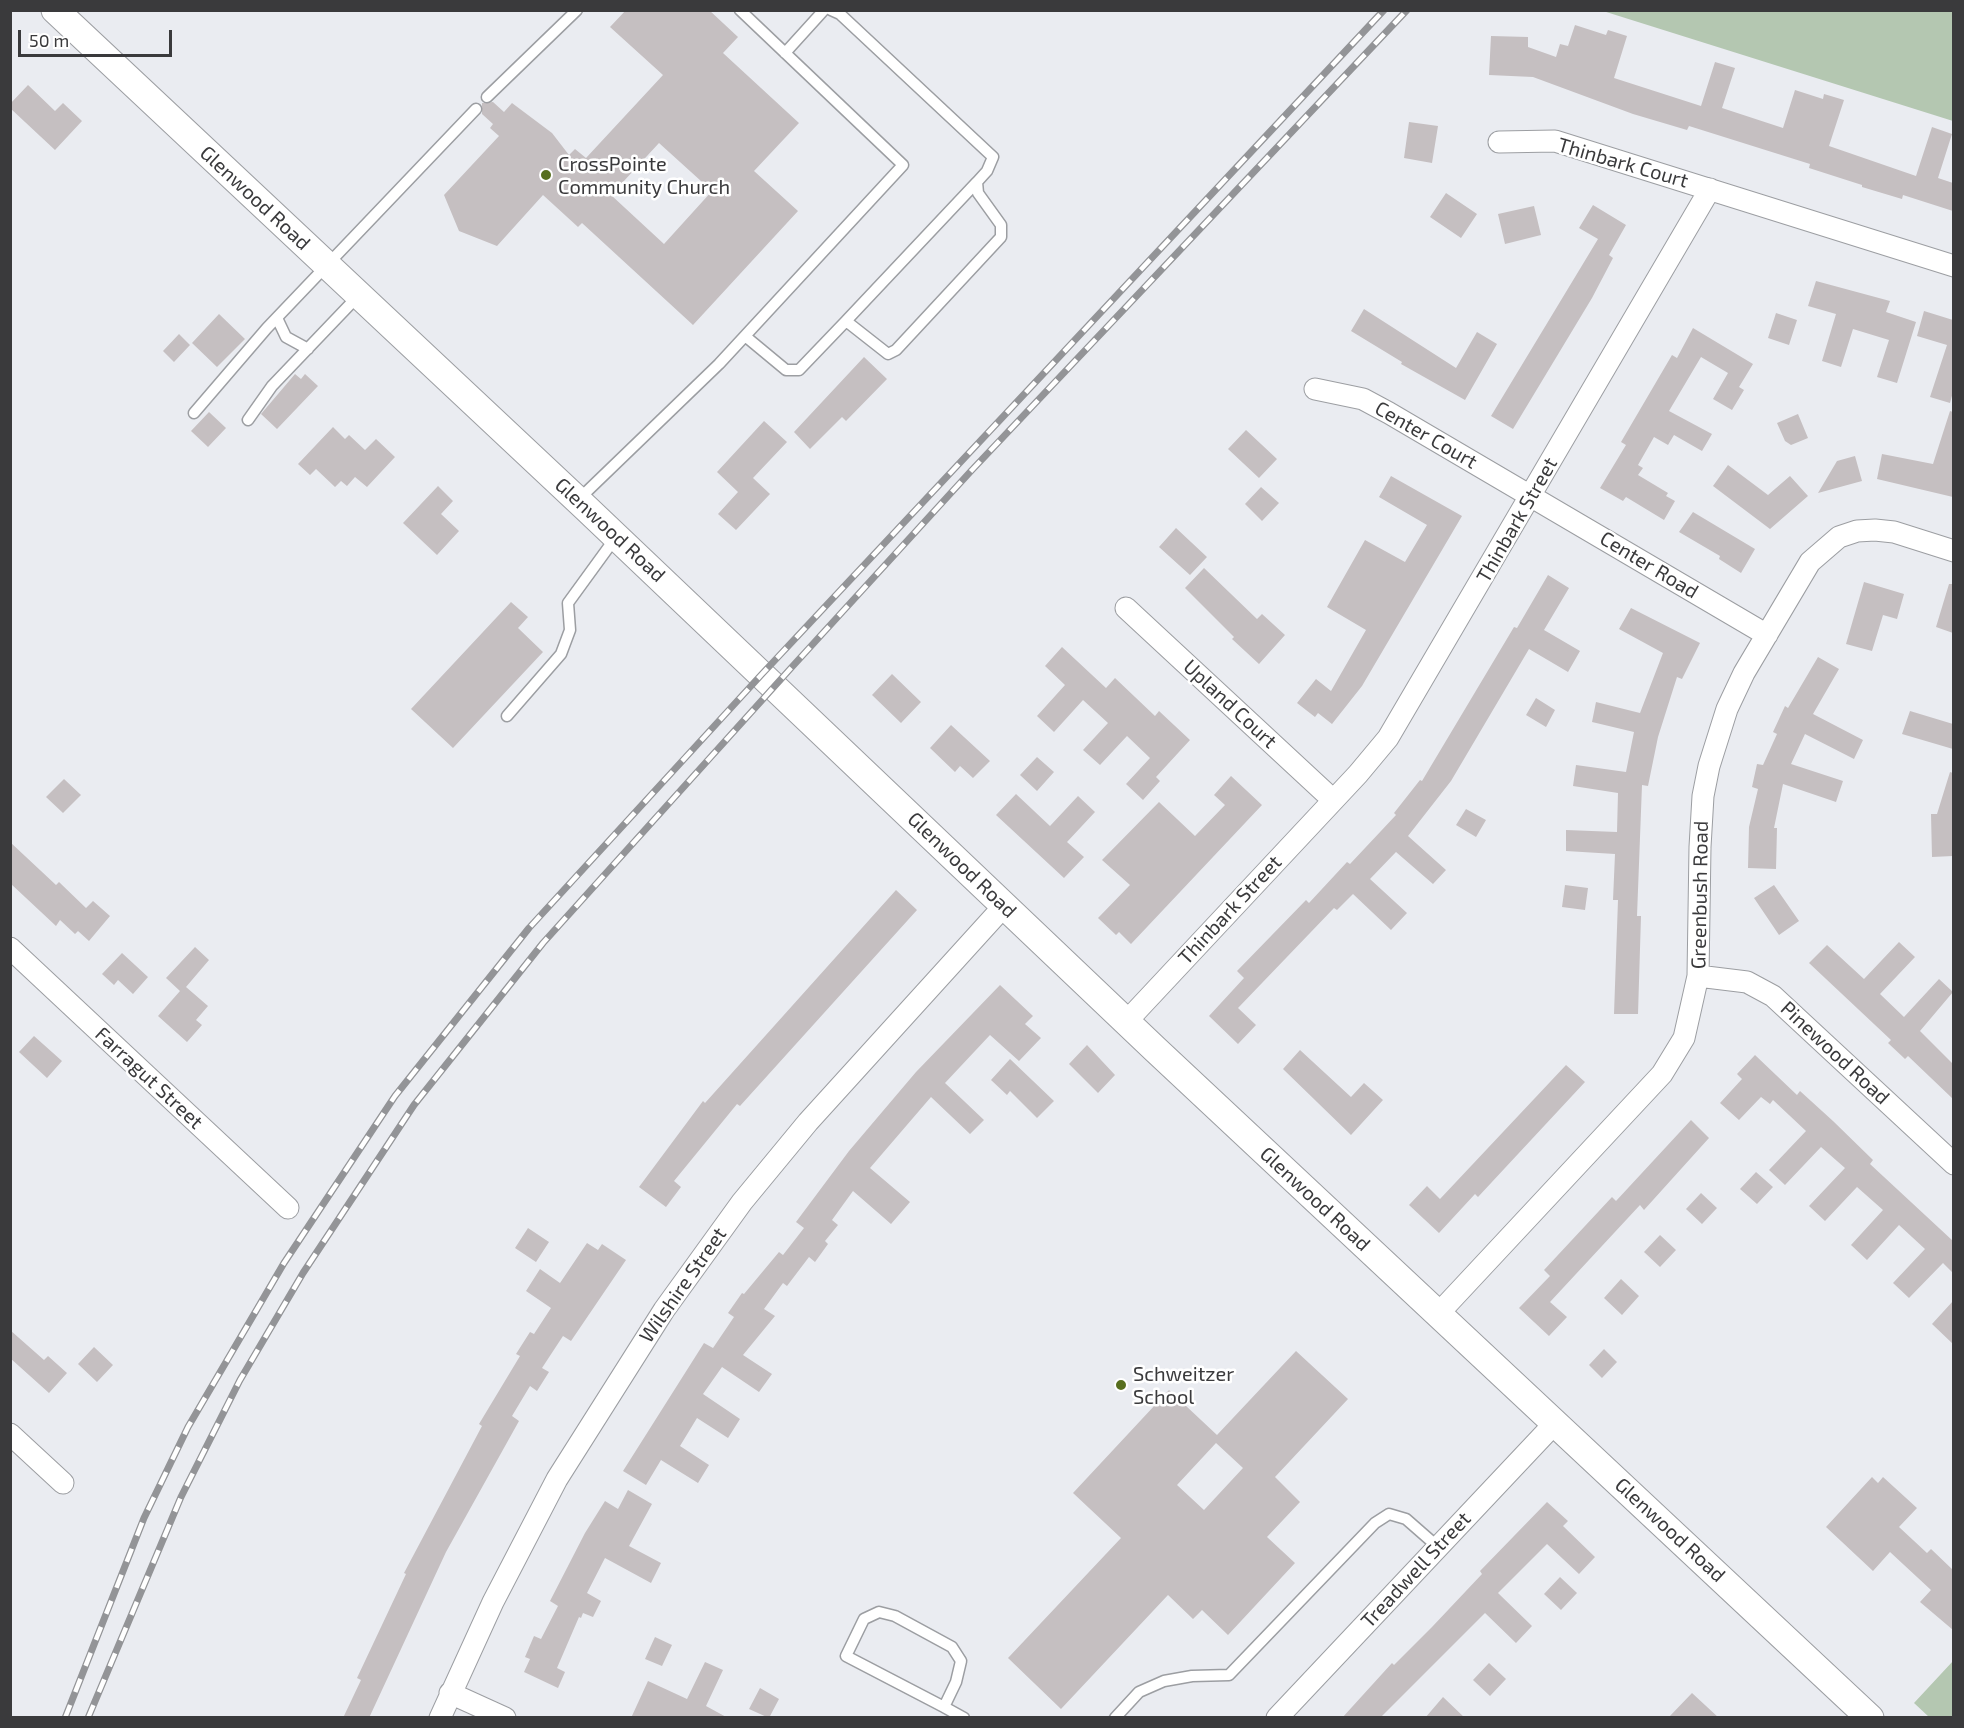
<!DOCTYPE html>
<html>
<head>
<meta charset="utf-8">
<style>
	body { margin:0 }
	#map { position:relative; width:1964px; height:1728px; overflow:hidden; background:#eaecf1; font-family:"Exo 2",sans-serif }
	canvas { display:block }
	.frame { position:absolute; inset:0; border:12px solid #3a3a3c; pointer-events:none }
	.scale { position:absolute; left:18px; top:30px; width:154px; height:27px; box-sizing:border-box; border:3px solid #3a3a3c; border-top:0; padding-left:8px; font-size:18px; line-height:21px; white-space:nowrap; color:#3a3a3c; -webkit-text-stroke:4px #fff; paint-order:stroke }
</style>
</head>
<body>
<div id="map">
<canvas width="1964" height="1728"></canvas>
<div class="frame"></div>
<div class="scale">50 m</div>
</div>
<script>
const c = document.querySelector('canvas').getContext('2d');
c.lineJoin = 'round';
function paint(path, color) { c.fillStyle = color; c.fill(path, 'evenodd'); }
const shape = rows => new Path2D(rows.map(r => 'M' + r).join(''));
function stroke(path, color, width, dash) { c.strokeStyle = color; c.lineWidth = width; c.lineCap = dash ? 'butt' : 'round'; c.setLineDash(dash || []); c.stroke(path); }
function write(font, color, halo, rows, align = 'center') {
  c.font = font + ' "Exo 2",sans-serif'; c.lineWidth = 5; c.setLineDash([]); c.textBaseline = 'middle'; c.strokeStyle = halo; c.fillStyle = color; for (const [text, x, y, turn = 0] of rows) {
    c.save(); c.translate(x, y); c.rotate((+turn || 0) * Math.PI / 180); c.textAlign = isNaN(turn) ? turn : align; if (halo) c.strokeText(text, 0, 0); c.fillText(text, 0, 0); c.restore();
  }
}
paint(shape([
	[1603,11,1953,11,1953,121],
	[1953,1661,1953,1717,1929,1717,1914,1703]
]), '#b4c7b1');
paint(shape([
	[626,10,709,10,738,37,723,53,799,123,754,171,798,211,693,325,582,223,578,227,543,195,497,246,459,231,444,195,499,136,490,128,493,124,482,114,482,103,493,102,504,112,512,103,552,133,569,155,575,149,586,158,663,75,610,27],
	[659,143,712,191,664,244,611,195],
	[1575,25,1606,35,1608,30,1627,36,1614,78,1701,106,1715,62,1735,68,1722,108,1783,128,1795,90,1823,99,1824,94,1844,100,1829,146,1916,176,1932,127,1952,134,1938,178,1953,183,1953,211,1903,195,1902,199,1862,187,1862,185,1809,168,1810,164,1689,126,1687,130,1633,114,1533,77,1489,75,1491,36,1528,37,1528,47,1556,57,1560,44,1568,46],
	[28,85,55,111,63,103,82,121,55,150,10,108,10,104],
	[1409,122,1438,126,1432,163,1404,158],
	[1446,193,1477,214,1461,238,1430,217],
	[1593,205,1626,225,1609,255,1613,258,1592,298,1513,429,1491,416,1598,239,1579,228],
	[1534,206,1541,235,1505,244,1498,214],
	[1816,281,1890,301,1886,312,1916,322,1897,383,1877,377,1889,340,1853,329,1841,367,1822,361,1836,314,1808,306],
	[1364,309,1456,368,1477,332,1497,344,1465,400,1401,364,1402,362,1351,331],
	[1924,311,1953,320,1953,392,1950,403,1930,397,1947,345,1917,336],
	[1776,313,1797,320,1789,345,1768,338],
	[219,314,245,339,217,367,192,343],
	[1693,328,1753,364,1739,387,1744,390,1732,410,1713,399,1728,373,1701,357,1669,411,1712,434,1702,451,1674,435,1668,445,1654,437,1638,465,1643,468,1638,475,1668,493,1666,496,1675,501,1664,520,1626,497,1623,501,1600,488,1626,445,1621,442,1672,355,1677,358],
	[179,334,190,345,174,362,163,351],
	[864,357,887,379,846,421,842,417,810,449,794,432],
	[295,374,301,379,305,374,318,386,277,429,261,414],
	[1950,411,1953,412,1953,497,1877,479,1882,454,1933,464],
	[209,412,226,428,208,447,191,431],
	[1798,414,1808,438,1791,445,1785,441,1777,423],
	[764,421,787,442,753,478,770,494,736,530,718,514,738,492,717,472],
	[333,427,345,439,349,435,365,450,376,439,395,457,367,487,355,477,347,486,341,481,335,487,316,469,310,475,298,464],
	[1246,430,1277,459,1259,478,1228,449],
	[1855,456,1862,481,1818,493,1837,461],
	[1728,465,1768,495,1790,476,1808,496,1770,529,1713,486],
	[1391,476,1462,516,1362,686,1332,724,1318,713,1315,717,1297,703,1316,679,1331,691,1366,630,1327,607,1365,540,1405,562,1427,525,1379,497],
	[438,486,453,501,441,514,459,531,437,555,403,523],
	[1261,487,1279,503,1262,521,1245,504],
	[1693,512,1755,549,1741,573,1719,559,1720,556,1679,532],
	[1176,528,1207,557,1190,575,1159,547],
	[1204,568,1257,619,1262,614,1285,635,1259,664,1232,639,1234,637,1185,588],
	[1548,575,1569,588,1544,630,1580,651,1568,672,1529,649,1451,781,1408,836,1446,870,1433,884,1396,852,1370,879,1407,913,1391,930,1353,894,1337,910,1334,908,1238,1008,1256,1025,1238,1044,1209,1016,1244,978,1237,971,1306,900,1309,903,1347,862,1350,864,1396,815,1394,813,1420,780,1422,781,1514,627,1517,628],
	[1864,582,1904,594,1897,619,1883,615,1872,651,1846,644],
	[1949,584,1953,584,1953,633,1936,627],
	[511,602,528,617,518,628,543,652,453,748,411,709],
	[1631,608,1700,643,1682,679,1677,677,1658,737,1648,786,1642,785,1637,916,1641,916,1638,1014,1614,1014,1618,900,1613,900,1615,854,1566,851,1566,830,1617,832,1618,793,1573,786,1576,765,1626,772,1634,732,1592,722,1596,702,1640,713,1663,653,1619,629],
	[1062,647,1106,688,1115,678,1155,716,1159,711,1190,740,1156,777,1160,781,1143,800,1126,784,1150,758,1127,736,1100,765,1083,750,1108,723,1083,700,1054,732,1037,716,1065,685,1045,666],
	[1818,657,1839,669,1813,714,1863,740,1854,759,1805,734,1791,764,1843,781,1836,802,1783,784,1774,828,1777,828,1776,869,1748,868,1749,827,1758,789,1752,787,1757,764,1763,765,1777,734,1773,732,1785,706,1788,708],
	[892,674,921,702,901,723,872,695],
	[1536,698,1555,710,1546,727,1526,715],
	[1910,711,1953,724,1953,749,1902,734],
	[951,725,990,761,973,778,960,766,955,772,930,748],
	[1037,757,1054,772,1037,791,1020,775],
	[1950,772,1953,773,1953,856,1932,857,1931,814,1937,814],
	[1231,776,1262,805,1131,944,1119,932,1116,935,1098,918,1130,885,1102,860,1159,802,1195,836,1225,805,1214,795],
	[64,779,81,795,63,813,46,797],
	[1016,794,1050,826,1078,796,1095,812,1067,842,1084,857,1064,878,996,815],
	[1466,809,1486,820,1476,837,1456,825],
	[10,842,56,885,59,882,86,908,93,901,110,916,89,941,78,931,75,934,60,920,56,926,10,883],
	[1565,885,1588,888,1585,910,1562,907],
	[1774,885,1799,921,1779,935,1754,898],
	[896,890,917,910,740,1106,737,1104,674,1181,681,1187,666,1207,639,1187,703,1101,705,1103],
	[1899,942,1915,957,1880,994,1904,1017,1939,979,1953,992,1920,1031,1953,1064,1953,1099,1908,1056,1905,1059,1888,1043,1891,1040,1809,963,1827,945,1864,979],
	[195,947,209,960,186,987,208,1006,196,1020,202,1025,187,1042,158,1016,180,991,166,978],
	[122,953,148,977,133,994,118,980,114,985,102,974],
	[1000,985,1033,1016,1025,1024,1041,1038,1019,1061,990,1035,945,1083,984,1120,970,1134,931,1097,870,1168,910,1202,891,1224,853,1191,832,1220,838,1225,825,1241,828,1244,815,1262,809,1257,787,1286,783,1283,764,1309,775,1316,743,1355,772,1374,759,1392,722,1367,703,1394,740,1419,728,1438,697,1418,680,1446,709,1465,698,1483,661,1460,646,1485,623,1471,704,1343,713,1348,734,1317,728,1313,742,1293,744,1294,779,1252,783,1255,804,1228,796,1222,849,1151,916,1072],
	[34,1036,62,1061,47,1078,19,1052],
	[1087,1045,1115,1075,1098,1093,1069,1064],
	[1300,1050,1351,1097,1364,1083,1383,1100,1351,1135,1283,1069],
	[1755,1055,1797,1095,1800,1091,1833,1121,1873,1160,1870,1164,1953,1241,1953,1273,1943,1263,1909,1298,1893,1283,1925,1249,1899,1225,1867,1260,1851,1245,1883,1210,1857,1187,1825,1221,1809,1206,1845,1168,1821,1147,1785,1185,1769,1170,1806,1131,1773,1100,1770,1104,1761,1097,1739,1120,1720,1103,1742,1079,1737,1074],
	[1010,1059,1054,1101,1037,1118,1010,1091,1007,1095,991,1080],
	[1566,1065,1585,1082,1478,1197,1475,1194,1439,1233,1409,1205,1427,1186,1440,1199],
	[1691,1120,1709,1138,1644,1210,1640,1205,1550,1302,1567,1317,1549,1336,1519,1308,1550,1276,1544,1270,1612,1197,1616,1201],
	[1756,1172,1773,1187,1757,1204,1740,1189],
	[1701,1193,1717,1208,1702,1224,1686,1209],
	[528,1228,549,1242,536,1262,515,1248],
	[1660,1235,1676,1250,1660,1267,1644,1252],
	[587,1243,598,1250,602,1244,626,1260,571,1341,563,1336,542,1368,549,1372,537,1391,530,1386,512,1416,519,1421,446,1552,369,1718,343,1718,361,1680,357,1678,406,1574,404,1573,482,1426,479,1424,520,1356,516,1354,530,1332,534,1334,551,1308,526,1291,540,1269,560,1283],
	[1621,1279,1639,1296,1622,1315,1604,1298],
	[1953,1301,1953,1344,1932,1324],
	[10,1330,44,1360,48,1356,67,1373,49,1393,10,1358],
	[94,1347,113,1365,97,1382,78,1364],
	[1604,1349,1617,1362,1602,1378,1589,1365],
	[1296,1351,1348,1399,1275,1477,1300,1502,1267,1537,1295,1563,1228,1635,1202,1610,1193,1619,1168,1595,1061,1709,1008,1658,1121,1538,1073,1493,1169,1390,1217,1435],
	[1216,1443,1243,1468,1204,1510,1177,1485],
	[1872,1477,1878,1483,1883,1477,1917,1508,1899,1527,1927,1553,1931,1549,1953,1570,1953,1630,1920,1602,1931,1590,1890,1552,1873,1571,1826,1527],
	[628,1490,652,1504,629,1546,661,1563,651,1583,605,1558,587,1593,601,1601,593,1617,583,1613,581,1618,579,1617,557,1668,565,1672,558,1688,524,1672,530,1659,525,1657,534,1636,541,1639,558,1606,550,1601,585,1533,605,1501,618,1509],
	[1547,1502,1568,1521,1563,1526,1595,1557,1579,1574,1547,1544,1498,1593,1532,1626,1516,1643,1485,1613,1380,1718,1342,1718,1392,1663,1394,1665,1432,1627,1482,1574,1480,1571],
	[1560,1577,1577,1593,1561,1610,1544,1594],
	[655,1637,672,1645,662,1666,645,1659],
	[705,1662,723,1670,706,1706,728,1718,631,1718,648,1681,687,1699],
	[1489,1663,1506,1679,1490,1696,1473,1680],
	[760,1688,779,1699,769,1718,749,1709],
	[1692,1693,1719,1718,1668,1718],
	[1443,1697,1465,1718,1425,1718]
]), '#c5bfc1');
const service = shape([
	[785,53,824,10],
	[487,97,577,10],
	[277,318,286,337,308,349],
	[846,321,977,182],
	[745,336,786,370,799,370,846,321,888,354,896,350,1001,237,1001,225,978,193,977,182,987,171,993,157,840,14,831,10],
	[194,413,267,328,476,109],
	[248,420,272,386,359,295],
	[578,500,719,364,903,165,740,10],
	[507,716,561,654,570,630,568,603,616,537],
	[944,1707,956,1682,961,1661,952,1647,895,1616,879,1612,864,1619,846,1656,944,1707,964,1718],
	[1115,1718,1139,1692,1164,1681,1192,1676,1229,1675,1375,1523,1389,1514,1406,1519,1438,1547]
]);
const minor = shape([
	[1499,142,1555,141,1954,266],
	[1315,389,1363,399,1389,413,1767,635],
	[1126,608,1333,800],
	[10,948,288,1208],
	[1698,976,1747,982,1773,996,1954,1164],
	[1126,1022,1358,774,1388,738,1710,189],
	[1438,1314,1662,1074,1684,1038,1698,976,1700,847,1703,796,1709,766,1727,709,1744,673,1810,562,1839,537,1857,531,1875,530,1894,532,1954,551],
	[10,1434,63,1483],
	[450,1693,505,1718],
	[440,1718,493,1602,557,1479,664,1310,742,1202,808,1122,1004,906],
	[1277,1718,1555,1423]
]);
const tertiary = shape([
	[55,10,586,508,1156,1050,1870,1718]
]);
stroke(service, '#9c9ea2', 13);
stroke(minor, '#9c9ea2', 23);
stroke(tertiary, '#9c9ea2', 29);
stroke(service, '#fff', 10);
stroke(minor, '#fff', 21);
stroke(tertiary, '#fff', 27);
const rail = shape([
	[65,1718,144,1518,188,1427,284,1263,395,1096,529,928,762,674,1384,10],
	[88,1718,181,1497,240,1380,303,1273,414,1105,543,943,791,668,971,471,1407,10]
]);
stroke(rail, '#939497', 7);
stroke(rail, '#fff', 4.5, [14]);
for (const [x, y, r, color] of [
	[546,175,6,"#576e1e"],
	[1121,1385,6,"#576e1e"]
]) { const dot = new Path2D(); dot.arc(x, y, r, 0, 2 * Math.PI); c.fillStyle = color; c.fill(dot); stroke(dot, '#fff', 2); }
write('20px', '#3a3a3c', '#fff', [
	["Thinbark Court",1623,163,16],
	["Glenwood Road",255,198,43],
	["Center Court",1426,435,30],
	["Thinbark Street",1517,520,-60],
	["Glenwood Road",610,530,43],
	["Center Road",1649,565,31],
	["Upland Court",1230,704,43],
	["Glenwood Road",962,865,44],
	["Greenbush Road",1700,895,-89],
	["Thinbark Street",1230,910,-47],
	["Pinewood Road",1835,1053,43],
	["Farragut Street",149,1078,43],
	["Glenwood Road",1315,1199,43],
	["Wilshire Street",683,1285,-55],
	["Glenwood Road",1670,1530,43],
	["Treadwell Street",1416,1570,-47]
]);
write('20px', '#3a3a3c', '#fff', [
	["CrossPointe",558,164],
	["Community Church",558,187],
	["Schweitzer",1133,1374],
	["School",1133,1397]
], 'left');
</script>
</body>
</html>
